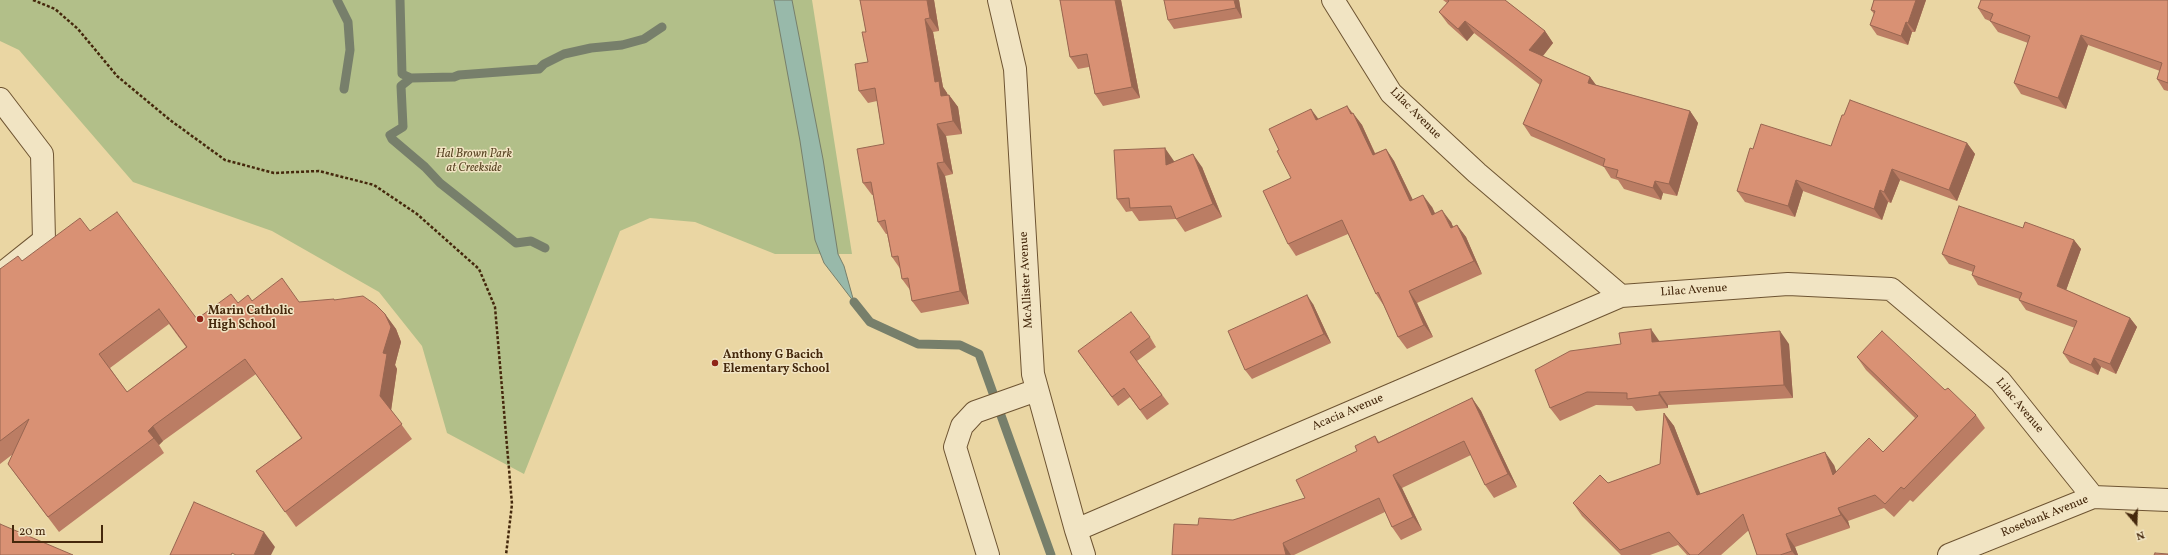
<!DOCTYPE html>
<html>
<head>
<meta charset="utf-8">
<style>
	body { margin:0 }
	#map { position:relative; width:2168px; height:555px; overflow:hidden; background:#ead6a3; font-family:Vollkorn,serif }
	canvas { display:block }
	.north { position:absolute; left:2116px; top:503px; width:40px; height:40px; -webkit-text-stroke:3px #f1e4c3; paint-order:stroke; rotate:161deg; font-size:11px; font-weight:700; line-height:16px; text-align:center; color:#45280c }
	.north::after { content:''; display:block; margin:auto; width:14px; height:18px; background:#45280c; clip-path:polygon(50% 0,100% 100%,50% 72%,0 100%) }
	.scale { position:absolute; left:12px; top:525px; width:91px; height:18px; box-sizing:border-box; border:2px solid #45280c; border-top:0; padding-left:5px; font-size:12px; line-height:14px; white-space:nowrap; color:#45280c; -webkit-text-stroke:3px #f1e4c3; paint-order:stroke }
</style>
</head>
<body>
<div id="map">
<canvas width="2168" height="555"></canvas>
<div class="north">N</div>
<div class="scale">20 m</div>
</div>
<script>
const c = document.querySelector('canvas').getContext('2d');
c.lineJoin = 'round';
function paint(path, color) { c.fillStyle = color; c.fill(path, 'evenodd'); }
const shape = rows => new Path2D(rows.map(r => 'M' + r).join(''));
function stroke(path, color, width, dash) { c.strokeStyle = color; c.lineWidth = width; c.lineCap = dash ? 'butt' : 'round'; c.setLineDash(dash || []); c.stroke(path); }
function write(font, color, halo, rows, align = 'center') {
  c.font = font + ' Vollkorn,serif'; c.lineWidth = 3; c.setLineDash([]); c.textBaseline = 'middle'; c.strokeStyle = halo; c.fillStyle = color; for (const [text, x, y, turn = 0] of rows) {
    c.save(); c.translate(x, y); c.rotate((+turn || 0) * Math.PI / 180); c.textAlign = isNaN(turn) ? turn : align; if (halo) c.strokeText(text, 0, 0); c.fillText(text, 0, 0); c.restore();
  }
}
paint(shape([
	[0,0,812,0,852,254,775,254,695,222,650,218,620,231,524,474,447,433,422,346,379,292,272,231,133,182,19,50,0,41]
]), '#b2bf89');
const water = shape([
	[774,0,792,0,823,159,838,254,844,266,854,302,824,263,815,240,800,141,774,0]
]);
paint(water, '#98b9aa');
stroke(water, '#777f6b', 1);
stroke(shape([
	[337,0,348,22,350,50,344,89],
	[400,0,402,74,411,78],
	[545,248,531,241,516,243,440,183,425,167,392,139,390,135,403,127,401,86,411,78,454,77,459,75,539,69,544,64,564,54,591,48,622,45,644,39,662,27],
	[854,302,870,322,918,344,960,345,979,354,1051,555]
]), '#777f6b', 9);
const minor = shape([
	[999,0,1015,69,1033,374,1076,530,1084,555],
	[1333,0,1391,93,1477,173,1621,296,1788,284,1891,289,2000,381,2093,497],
	[0,99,42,154,44,240,0,275],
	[1076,530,1621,296],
	[988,555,955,447,962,426,975,412,1037,390],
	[1949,555,2093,497,2168,500]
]);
stroke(minor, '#6e5432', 24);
stroke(shape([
	[33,0,55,9,78,29,117,76,170,120,225,160,274,173,319,171,374,185,417,214,479,269,495,307,512,504,506,555]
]), '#45280c', 2.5, [3, 2]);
stroke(minor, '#f1e4c3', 22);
paint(shape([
	[860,0,934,0,939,31,933,32,943,87,947,93,948,95,949,95,958,107,962,134,946,136,953,174,945,176,969,304,921,313,912,301,910,290,902,279,901,270,892,257,887,234,886,234,878,222,873,195,872,195,863,183,884,144,877,101,868,103,859,91,868,62,866,32],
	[1060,0,1121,0,1140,98,1103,106,1095,94,1089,67,1078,69,1070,57],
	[1239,0,1242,18,1174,29,1168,20],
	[1443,0,1505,0,1545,31,1553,43,1543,56,1590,77,1596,85,1690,111,1698,123,1677,196,1663,193,1661,200,1624,189,1618,180,1611,178,1604,167,1531,136,1523,124,1540,85,1474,33,1467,41,1448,24,1439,12,1447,3],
	[1874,0,1926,0,1915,32,1912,32,1908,45,1877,35,1870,25,1874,14,1871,10],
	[2168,0,2168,91,2164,90,2157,79,2160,71,2088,45,2066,109,2021,94,2014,83,2028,43,1998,32,1990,21,1985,19,1978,8],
	[1347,106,1362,125,1375,153,1386,149,1394,161,1413,200,1432,207,1435,213,1451,222,1453,227,1457,225,1466,237,1482,274,1417,303,1433,337,1407,349,1398,337,1384,306,1376,294,1348,234,1296,256,1288,244,1291,178],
	[1844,115,1967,143,1975,154,1957,201,1900,180,1891,203,1888,202,1882,220,1803,191,1795,217,1745,202,1737,191,1753,149,1831,146],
	[1174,161,1174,162,1202,167,1222,217,1185,232,1176,219,1139,221,1132,211,1126,212,1117,199],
	[2023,228,2074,240,2081,249,2066,290,2130,318,2137,327,2116,374,2101,367,2098,375,2070,363,2063,353,2075,328,2026,310,2019,300,2019,299,1978,285,1972,275,1973,272,1949,264,1942,254],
	[90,231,197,319,252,301,299,302,335,300,385,314,396,329,401,342,395,365,397,369,391,410,412,439,296,527,256,471,301,438,256,374,163,441,159,445,164,453,59,532,19,479,8,464,13,454,0,464,0,269,22,261],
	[169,324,186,347,127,392,110,368],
	[1313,304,1331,343,1252,379,1245,370],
	[1150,337,1156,347,1137,361,1169,404,1147,420,1130,397,1118,406,1078,351],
	[1659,341,1789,344,1793,398,1668,405,1668,408,1636,411,1632,406,1596,405,1560,421,1550,408],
	[1857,357,1945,390,1976,415,1985,428,1913,502,1910,500,1894,517,1884,508,1848,521,1850,528,1795,547,1798,555,1757,555,1749,530,1721,555,1687,555,1678,545,1650,555,1621,555,1582,516,1573,503,1608,483,1660,464,1664,413,1674,426,1700,494,1834,465,1836,472,1883,452,1915,418,1866,370],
	[1472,398,1481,411,1517,487,1494,498,1485,485,1471,455,1402,488,1422,530,1401,540,1392,527,1385,512,1294,555,1172,555,1198,525,1233,520,1305,498,1375,436,1379,442]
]), '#bb7d64');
paint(shape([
	[927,0,934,0,939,31,930,18],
	[1115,0,1121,0,1140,98,1132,87],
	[1234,0,1239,0,1242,18,1236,8],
	[1916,0,1926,0,1915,32,1908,23],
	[925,19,933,32,943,87,947,93,950,108,941,96,935,82],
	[1465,21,1474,33,1467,41,1458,29],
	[1906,22,1912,32,1908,45,1901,36],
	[1545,31,1553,43,1538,62,1529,50],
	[2081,35,2088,45,2066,109,2058,98],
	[1590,77,1599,89,1588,83],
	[949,95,958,107,962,134,953,121],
	[1347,106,1356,119,1353,113,1362,125,1381,167,1373,155],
	[1311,109,1320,121,1316,120],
	[1690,111,1698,123,1677,196,1669,184],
	[937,124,946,136,953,174,944,162],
	[1967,143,1975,154,1957,201,1949,190],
	[1165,148,1174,161,1175,178,1166,165],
	[1386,149,1394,161,1419,213,1410,201],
	[1193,154,1202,167,1222,217,1213,204],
	[937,163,945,176,969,304,960,291],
	[1892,169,1900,180,1891,203,1884,192],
	[1796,180,1803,191,1795,217,1788,206],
	[1655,181,1663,193,1661,200,1653,188],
	[1880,190,1888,202,1882,220,1874,209],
	[1423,195,1432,207,1441,227,1432,215],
	[1442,210,1451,222,1459,240,1451,228],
	[1457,225,1466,237,1482,274,1474,261],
	[2074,240,2081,249,2064,296,2057,286],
	[1409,291,1417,303,1433,337,1424,325],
	[1307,295,1313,304,1331,343,1324,334],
	[385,314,396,329,401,342,395,365,397,369,391,411,380,396,383,353],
	[2130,318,2137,327,2116,374,2110,364],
	[1651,329,1660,342,1652,342],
	[1780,331,1789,344,1793,398,1784,385],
	[2094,358,2101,367,2098,375,2091,365],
	[1659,392,1668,405,1668,408,1659,395],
	[1472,398,1481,411,1517,487,1508,474],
	[1664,413,1674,426,1706,508,1697,495],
	[153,426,163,441,159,445,148,431],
	[1825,452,1834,465,1842,488,1833,475],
	[1393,475,1402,488,1422,530,1413,517],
	[1838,508,1848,521,1850,528,1841,515],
	[264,532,275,547,271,555,254,555],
	[1786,534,1795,547,1798,555,1795,555,1792,551],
	[1283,543,1291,555,1286,555]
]), '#986651');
const building = shape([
	[860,0,927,0,930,18,925,19,935,82,939,81,941,96,949,95,953,121,937,124,944,162,937,163,960,291,912,301,908,278,902,279,898,256,892,257,885,220,878,222,871,182,863,183,857,149,884,144,875,88,859,91,855,64,868,62,862,32,866,32,860,0],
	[1060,0,1115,0,1132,87,1095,94,1087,54,1070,57,1060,0],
	[1164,0,1234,0,1236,8,1168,20,1164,0],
	[1448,0,1505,0,1545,31,1529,50,1590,77,1588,83,1690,111,1669,184,1655,181,1653,188,1616,177,1618,170,1603,166,1605,159,1523,124,1542,80,1465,21,1458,29,1439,12,1449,1,1448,0],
	[1874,0,1916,0,1908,23,1906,22,1901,36,1870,25,1875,11,1871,10,1874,0],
	[1981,0,2168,0,2168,83,2157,79,2162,63,2081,35,2058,98,2014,83,2030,36,1990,21,1993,14,1978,8,1981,0],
	[1850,100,1967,143,1949,190,1892,169,1884,192,1880,190,1874,209,1796,180,1788,206,1737,191,1750,148,1753,149,1761,124,1831,146,1842,115,1844,115,1850,100],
	[1347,106,1351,114,1353,113,1373,155,1386,149,1410,201,1423,195,1432,215,1442,210,1451,228,1457,225,1474,261,1409,291,1424,325,1398,337,1378,292,1376,294,1342,220,1288,244,1263,191,1291,178,1277,151,1279,150,1269,129,1311,109,1316,120,1347,106],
	[1165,148,1166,165,1193,154,1213,204,1176,219,1171,206,1130,208,1129,198,1117,199,1114,150,1165,148],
	[1959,206,2023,228,2025,222,2074,240,2057,286,2130,318,2110,364,2094,358,2091,365,2063,353,2077,321,2019,300,2022,293,1972,275,1975,266,1942,254,1959,206],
	[117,212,197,319,231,294,238,303,248,295,252,301,282,278,299,302,334,299,334,300,363,296,376,305,385,314,391,327,383,353,387,354,380,396,402,424,285,512,256,471,302,438,245,359,153,426,148,431,154,438,48,517,8,464,29,419,0,441,0,269,18,256,22,261,80,218,90,231,117,212],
	[159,309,187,347,127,392,99,354,159,309],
	[1307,295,1324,334,1245,370,1228,331,1307,295],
	[1131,312,1150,337,1130,352,1162,395,1140,410,1124,388,1112,397,1078,351,1131,312],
	[1651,329,1652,342,1780,331,1784,385,1659,392,1659,395,1627,399,1627,393,1587,392,1550,408,1535,370,1570,351,1621,344,1619,333,1651,329],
	[1882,331,1945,390,1948,388,1976,415,1904,489,1901,487,1885,504,1875,495,1838,508,1841,515,1786,534,1792,551,1780,555,1757,555,1743,514,1698,555,1690,555,1669,532,1620,550,1573,503,1600,475,1608,483,1660,464,1664,413,1697,495,1825,452,1833,475,1869,438,1883,452,1918,416,1857,357,1882,331],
	[1472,398,1508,474,1485,485,1464,441,1393,475,1413,517,1392,527,1379,498,1283,543,1286,555,1172,555,1174,524,1198,525,1199,518,1233,520,1305,498,1296,480,1357,451,1355,446,1375,436,1378,443,1472,398],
	[194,502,264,532,254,555,236,555,232,553,231,555,170,555,194,502],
	[0,524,73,555,0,555,0,524],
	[2155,553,2168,554,2168,555,2154,555,2155,553]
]);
paint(building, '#d99174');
stroke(building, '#986651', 1);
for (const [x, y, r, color] of [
	[200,319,4,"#8f2418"],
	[715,363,4,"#8f2418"]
]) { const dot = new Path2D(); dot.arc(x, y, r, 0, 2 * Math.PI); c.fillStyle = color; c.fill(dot); stroke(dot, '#f1e4c3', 1.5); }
write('12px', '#45280c', '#f1e4c3', [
	["Lilac Avenue",1415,114,45],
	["McAllister Avenue",1027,280,-93],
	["Lilac Avenue",1694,291,-4],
	["Lilac Avenue",2019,406,50],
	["Acacia Avenue",1348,413,-23],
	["Rosebank Avenue",2045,517,-22]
]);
write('italic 12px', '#5b4625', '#f1e4c3', [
	["Hal Brown Park",474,155],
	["at Creekside",474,169]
]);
write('bold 12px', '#45280c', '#f1e4c3', [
	["Marin Catholic",208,312],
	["High School",208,326],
	["Anthony G Bacich",723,356],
	["Elementary School",723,370]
], 'left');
</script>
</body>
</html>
